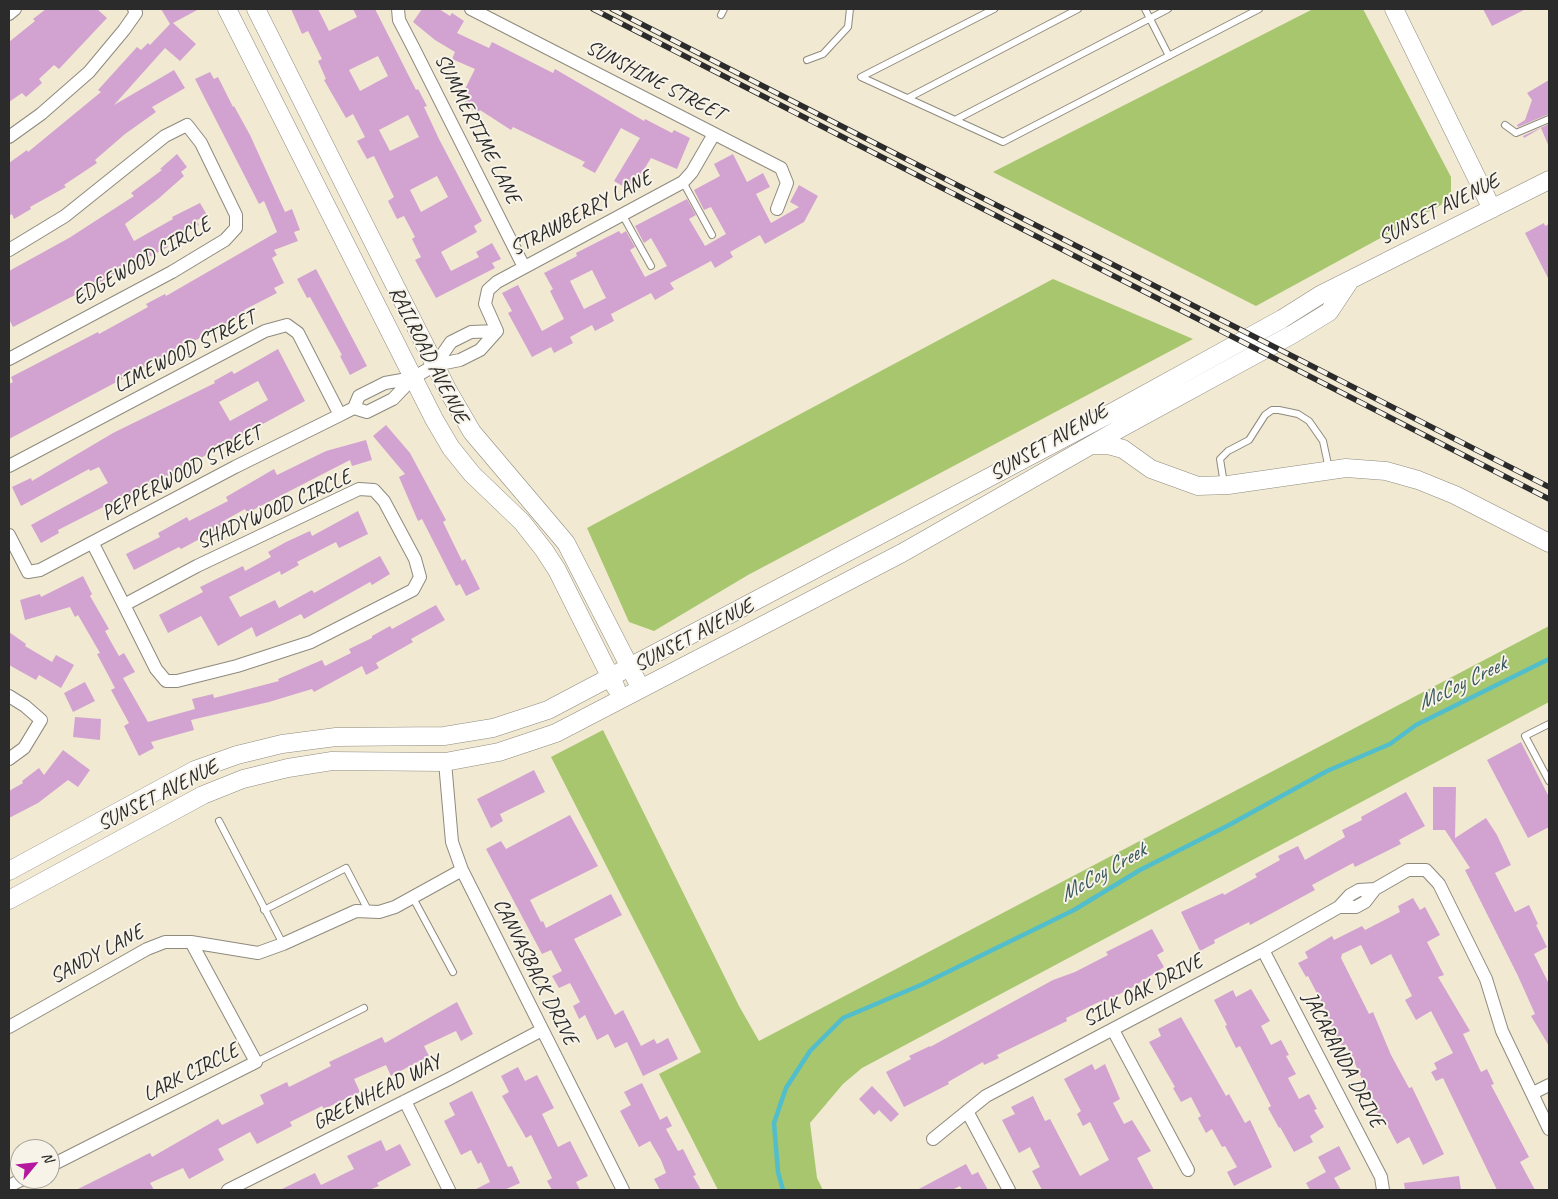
<!DOCTYPE html>
<html>
<head>
<meta charset="utf-8">
<style>
	body { margin:0 }
	#map { position:relative; width:1558px; height:1199px; overflow:hidden; background:#f1e9d2; font-family:Caveat,sans-serif }
	canvas { display:block }
	.frame { position:absolute; inset:0; border:10px solid #2b2b2b; pointer-events:none }
	.north { position:absolute; left:10px; top:1139px; width:50px; height:50px; box-sizing:border-box; background:#f7f3e8; border:1px solid #a5a39c; border-radius:50%; rotate:62deg; font-size:14px; font-weight:700; line-height:20px; text-align:center; color:#2b2b2b }
	.north::after { content:''; display:block; margin:auto; width:18px; height:22px; background:#b5179e; clip-path:polygon(50% 0,100% 100%,50% 72%,0 100%) }
</style>
</head>
<body>
<div id="map">
<canvas width="1558" height="1199"></canvas>
<div class="frame"></div>
<div class="north">N</div>
</div>
<script>
const c = document.querySelector('canvas').getContext('2d');
c.lineJoin = 'round';
function paint(path, color) { c.fillStyle = color; c.fill(path, 'evenodd'); }
const shape = rows => new Path2D(rows.map(r => 'M' + r).join(''));
function stroke(path, color, width, dash) { c.strokeStyle = color; c.lineWidth = width; c.lineCap = dash ? 'butt' : 'round'; c.setLineDash(dash || []); c.stroke(path); }
function write(font, color, halo, rows, align = 'center') {
  c.font = font + ' Caveat,sans-serif'; c.lineWidth = 4; c.setLineDash([]); c.textBaseline = 'middle'; c.strokeStyle = halo; c.fillStyle = color; for (const [text, x, y, turn = 0] of rows) {
    c.save(); c.translate(x, y); c.rotate((+turn || 0) * Math.PI / 180); c.textAlign = isNaN(turn) ? turn : align; if (halo) c.strokeText(text, 0, 0); c.fillText(text, 0, 0); c.restore();
  }
}
paint(shape([
	[1313,9,1363,9,1451,177,1451,192,1441,205,1256,306,993,172],
	[1053,279,1193,339,748,575,654,631,629,622,587,528],
	[1549,626,1549,702,862,1068,843,1084,810,1123,817,1178,823,1190,718,1190,659,1074,701,1052,551,757,603,730,739,1006,759,1041]
]), '#a7c66e');
stroke(shape([
	[783,1190,778,1172,774,1123,786,1088,810,1051,843,1018,923,984,1074,910,1140,870,1229,825,1327,771,1390,744,1416,725,1549,659]
]), '#52becc', 4.5);
paint(shape([
	[46,9,97,9,107,18,59,69,54,65,39,79,42,83,26,97,22,93,9,102,9,42,35,21,33,19],
	[161,9,199,9,173,23,196,44,180,61,165,48,114,105,174,70,185,88,152,107,156,112,125,134,95,160,97,163,64,185,66,187,30,207,31,209,14,219,12,214,9,216,9,163,27,150,28,152,101,92,98,90,137,47,141,50,148,43,150,45,170,24],
	[291,9,318,9,329,31,357,17,353,9,375,9,416,90,418,89,427,106,424,107,439,139,482,221,474,226,477,232,441,252,451,271,479,257,476,252,492,243,501,259,492,263,495,268,436,298,415,260,421,257,412,239,415,237,404,216,397,219,388,201,394,197,374,156,367,159,357,141,365,137,353,114,346,118,324,80,326,79,318,61,322,59,308,31,302,34],
	[378,56,388,76,360,91,349,70],
	[408,115,419,137,390,151,379,130],
	[437,176,448,197,421,212,410,190],
	[422,9,439,9,450,16,452,13,464,21,457,33,489,48,492,42,553,73,555,69,644,121,645,119,672,133,674,130,690,138,677,169,651,158,631,191,614,181,640,138,621,128,595,173,582,166,585,162,513,127,511,130,480,110,478,113,463,105,469,94,464,91,475,69,452,59,455,52,435,40,413,22],
	[1483,9,1526,9,1492,26],
	[210,72,214,79,218,77,233,107,234,106,250,135,285,212,292,209,300,230,294,232,298,241,274,250,277,255,272,258,284,283,274,288,277,293,244,310,246,313,226,324,9,439,9,384,13,382,11,377,98,332,99,334,148,307,146,304,165,294,166,296,277,232,264,201,259,204,195,79],
	[1549,80,1549,114,1518,127,1517,125,1525,120,1532,100,1527,93],
	[1549,124,1549,147,1541,128,1524,138,1523,136],
	[177,154,187,167,181,172,184,176,158,199,125,224,134,241,173,219,172,217,200,203,207,215,197,220,199,225,166,243,168,247,149,257,13,327,9,319,9,271,69,238,134,196,131,193,162,170,160,169],
	[733,154,747,182,763,173,770,187,756,194,771,223,799,207,790,202,799,185,818,196,804,222,765,244,760,235,730,252,733,257,715,268,711,261,670,283,674,289,655,300,651,293,611,314,614,321,595,331,592,325,570,337,573,343,554,353,551,347,532,357,508,313,512,311,502,293,518,285,542,331,564,319,550,291,553,289,544,273,577,256,576,253,619,231,621,234,626,231,635,247,630,250,645,277,667,266,651,238,644,243,635,226,687,199,696,215,689,219,705,246,726,234,711,207,704,210,694,190,720,176,714,164],
	[592,270,606,298,584,309,570,281],
	[1544,223,1545,226,1549,224,1549,280,1525,233],
	[316,269,367,366,350,375,340,356,342,355,310,297,307,298,297,279],
	[278,349,305,401,153,484,120,501,119,499,58,530,59,533,41,543,31,525,108,483,99,467,90,471,89,469,21,506,12,487,31,478,32,481,113,433,215,383,214,381,232,371,234,374],
	[258,381,268,400,230,421,219,402],
	[386,425,410,453,446,520,443,522,462,561,465,559,480,589,466,596,460,584,456,586,422,519,418,521,399,477,405,474,373,436],
	[366,440,372,460,352,466,350,460,247,513,245,509,220,523,222,527,181,549,179,547,134,570,126,554,160,537,158,533,187,517,189,521,228,501,226,497,274,469,277,475,326,451],
	[358,511,368,534,339,548,336,542,297,562,299,565,281,575,280,571,229,597,240,617,275,600,279,608,312,590,314,593,380,556,390,574,372,585,370,582,304,619,301,614,256,637,252,627,218,646,201,616,168,633,159,615,203,592,200,587,243,566,245,571,271,557,268,552,286,542,310,531,312,536],
	[83,576,92,594,90,596,109,629,105,631,111,642,119,656,124,653,135,672,123,678,148,722,195,709,192,699,213,694,214,698,279,681,278,679,322,660,325,666,351,653,349,649,372,638,372,636,390,626,392,629,436,605,445,620,411,639,413,642,376,663,379,668,366,675,362,666,314,692,312,689,269,702,191,720,194,730,151,742,154,748,139,756,124,726,129,723,111,690,115,688,97,654,100,653,78,615,75,617,70,607,25,620,20,600,40,594,41,597],
	[9,632,26,644,25,646,52,662,56,655,74,665,61,688,39,675,36,680,9,665],
	[85,682,95,701,73,712,64,693],
	[75,717,101,719,100,740,73,737],
	[1521,742,1549,797,1549,827,1528,838,1487,760],
	[63,750,90,770,78,787,68,780,38,803,9,818,9,791,23,783,22,781,39,768,44,775],
	[534,770,545,792,500,814,503,821,491,828,477,799],
	[1433,787,1456,787,1455,838,1486,818,1497,835,1511,865,1495,873,1515,912,1529,905,1538,924,1536,925,1547,947,1534,954,1549,984,1549,1046,1531,1016,1535,1014,1518,976,1465,870,1470,868,1445,830,1433,830],
	[1406,792,1425,826,1399,840,1401,844,1355,867,1353,863,1312,885,1315,890,1250,925,1249,922,1214,940,1215,943,1200,951,1181,912,1223,893,1224,895,1257,877,1255,874,1280,860,1278,856,1298,846,1305,860,1345,837,1342,830,1362,820,1361,817],
	[570,815,598,866,530,900,541,922,543,921,546,928,611,894,622,915,574,939,615,1015,623,1010,641,1046,654,1039,657,1044,668,1038,678,1059,643,1076,627,1042,615,1048,608,1034,597,1040,585,1015,579,1019,573,1006,580,1002,570,983,559,988,552,976,562,971,551,950,542,954,486,849,501,841,506,849],
	[1413,898,1420,910,1425,907,1440,935,1427,942,1444,975,1438,977,1470,1031,1463,1034,1481,1072,1487,1069,1494,1084,1491,1085,1529,1157,1520,1162,1535,1190,1497,1190,1443,1078,1436,1081,1431,1072,1437,1069,1434,1063,1453,1053,1431,1011,1416,1020,1405,1000,1412,996,1391,954,1371,965,1361,945,1342,954,1341,958,1369,1014,1373,1012,1391,1055,1409,1088,1412,1087,1444,1154,1423,1165,1409,1137,1397,1144,1387,1125,1384,1126,1361,1082,1363,1081,1346,1044,1342,1046,1324,1012,1326,1011,1308,976,1306,977,1298,963,1308,958,1305,952,1332,936,1334,940,1362,926,1365,930,1400,912,1398,906],
	[1152,929,1164,951,1157,955,1164,967,1133,987,1102,1003,1101,1001,1066,1018,1067,1021,997,1055,999,1058,984,1065,983,1062,948,1082,949,1084,904,1107,886,1072,911,1059,909,1056,930,1046,930,1047,1053,980,1075,972,1108,955,1106,952],
	[1251,989,1270,1021,1261,1026,1271,1045,1281,1040,1289,1055,1286,1056,1296,1074,1288,1078,1299,1099,1309,1094,1317,1109,1314,1110,1324,1127,1310,1136,1313,1142,1294,1152,1280,1127,1279,1128,1268,1108,1271,1106,1240,1046,1236,1048,1225,1026,1227,1025,1214,1000,1233,990,1236,997],
	[457,1002,473,1034,461,1041,456,1031,424,1046,429,1056,391,1076,386,1065,354,1079,360,1092,324,1109,322,1106,290,1122,292,1126,257,1144,250,1132,218,1149,224,1160,189,1179,183,1168,150,1183,154,1190,76,1190,150,1153,152,1157,218,1119,222,1125,264,1104,260,1095,287,1082,289,1087,331,1066,329,1062,382,1037,385,1043],
	[1181,1017,1226,1096,1229,1094,1245,1123,1250,1120,1272,1167,1234,1186,1227,1172,1237,1167,1225,1146,1222,1147,1212,1129,1206,1133,1198,1118,1201,1116,1191,1097,1181,1102,1173,1088,1175,1087,1149,1042,1161,1036,1158,1029],
	[1092,1064,1095,1070,1105,1064,1120,1099,1113,1103,1124,1124,1132,1120,1151,1151,1137,1158,1154,1190,1042,1190,1032,1171,1040,1167,1030,1147,1019,1153,1002,1120,1015,1114,1011,1107,1033,1096,1045,1121,1050,1119,1080,1176,1109,1160,1090,1122,1083,1126,1077,1114,1081,1111,1064,1079],
	[518,1067,525,1081,537,1075,554,1108,542,1114,558,1147,570,1141,588,1176,576,1182,580,1190,552,1190,547,1181,552,1178,531,1135,526,1138,502,1096,509,1092,501,1076],
	[642,1083,660,1120,667,1116,672,1126,666,1129,678,1151,683,1149,696,1175,693,1176,701,1190,660,1190,654,1179,666,1173,661,1160,650,1141,639,1147,620,1111,631,1105,624,1092],
	[872,1086,899,1114,891,1122,879,1110,874,1115,859,1099],
	[472,1091,508,1167,512,1166,520,1183,504,1190,474,1190,490,1182,481,1162,478,1164,471,1150,461,1155,444,1121,455,1115,449,1103],
	[381,1140,386,1151,400,1144,411,1165,377,1183,379,1186,369,1190,280,1190,315,1173,321,1185,354,1169,347,1156],
	[1339,1146,1351,1169,1334,1178,1341,1190,1310,1190,1306,1183,1326,1172,1318,1157],
	[966,1164,972,1175,978,1172,988,1190,962,1190,960,1186,952,1190,917,1190],
	[1459,1176,1461,1190,1405,1190,1404,1183]
]), '#d2a3d0');
const lane = shape([
	[994,9,861,77,1003,142,1259,9],
	[1145,9,1169,56],
	[721,15,724,9],
	[807,60,823,54,848,27,850,9],
	[908,98,1078,9],
	[955,120,1168,9],
	[1505,125,1516,133,1549,119],
	[683,182,712,235],
	[622,214,651,266],
	[1224,484,1220,459,1228,451,1249,440,1265,415,1272,410,1279,410,1298,414,1309,421,1323,441,1329,469],
	[1549,724,1525,736,1549,781],
	[219,821,283,944],
	[413,898,453,972],
	[264,910,346,868,369,912],
	[256,1062,364,1008]
]);
const street = shape([
	[398,9,399,20,413,47,524,267],
	[471,9,781,168,787,183,777,209],
	[9,14,15,9],
	[9,137,41,114,89,72,124,30,136,13,134,9],
	[9,250,65,216,165,136,187,125,201,143,236,215,236,228,225,240,172,272,9,359],
	[497,331,485,304,488,290,497,282,683,182,692,172,714,134],
	[435,365,451,342,471,332,497,331],
	[354,408,359,396,385,383,413,378],
	[9,466,265,331,287,325,298,333,340,415],
	[9,535,28,572,40,570,235,467,340,415,354,408,367,412,393,399,413,378,435,365,460,360,480,350,497,331],
	[93,544,124,605,197,566,359,489,374,490,384,501,415,559,420,577,413,590,311,642,237,666,177,681,166,681,156,669,124,605],
	[9,696,25,706,41,720,24,748,9,759],
	[445,762,452,842,462,870,623,1190],
	[1339,907,1356,907,1365,902,1375,889,1408,870,1426,870,1439,884,1486,979,1502,1031,1549,1129],
	[1263,950,1381,1177,1383,1190],
	[9,1027,147,949,165,942,191,942,258,953,283,944,356,911,379,912,395,907,462,870],
	[1113,1030,1188,1170],
	[1533,1093,1549,1085],
	[405,1101,449,1190],
	[967,1111,1009,1190],
	[933,1139,986,1096,1263,950,1339,907,1350,895,1359,890,1375,889],
	[50,1166,256,1062,191,942],
	[9,1186,23,1179],
	[228,1190,449,1079,542,1030]
]);
const secondary = shape([
	[227,9,434,419,451,448,472,474,522,522,544,550,557,570,616,688],
	[256,9,447,389,472,432,566,543,641,689],
	[1394,9,1492,209],
	[1094,445,1108,445,1123,449,1151,469,1198,486,1228,485,1346,468,1386,471,1418,480,1455,495,1549,543],
	[9,871,195,770,237,755,282,744,336,737,444,736,493,728,548,710,1113,412,1282,319,1320,295,1549,180],
	[9,900,203,795,243,779,288,768,332,761,445,762,499,752,556,733,902,553,1121,428,1293,334,1329,312,1349,282]
]);
stroke(lane, '#8e8a7e', 8);
stroke(street, '#8e8a7e', 14);
stroke(secondary, '#8e8a7e', 19);
stroke(lane, '#fff', 6);
stroke(street, '#fff', 12);
stroke(secondary, '#fff', 18);
const rail = shape([
	[593,9,1549,499],
	[612,9,1549,487]
]);
stroke(rail, '#2b2b2b', 5.5);
stroke(rail, '#f7f3e8', 4, [11]);
write('21px', '#2b2b2b', '#f7f3e8', [
	["SUNSHINE STREET",655,81,27],
	["SUMMERTIME LANE",477,129,63],
	["SUNSET AVENUE",1439,210,-27],
	["STRAWBERRY LANE",581,214,-28],
	["EDGEWOOD CIRCLE",142,262,-30],
	["LIMEWOOD STREET",185,352,-27],
	["RAILROAD AVENUE",428,355,63],
	["SUNSET AVENUE",1049,443,-30],
	["PEPPERWOOD STREET",182,474,-28],
	["SHADYWOOD CIRCLE",274,510,-24],
	["SUNSET AVENUE",694,636,-28],
	["SUNSET AVENUE",158,796,-27],
	["SANDY LANE",97,955,-28],
	["CANVASBACK DRIVE",535,972,63],
	["SILK OAK DRIVE",1143,991,-28],
	["JACARANDA DRIVE",1343,1060,62],
	["LARK CIRCLE",191,1073,-27],
	["GREENHEAD WAY",377,1093,-27]
]);
write('italic 22px', '#37575b', '#f7f3e8', [
	["McCoy Creek",1462,684,-26],
	["McCoy Creek",1103,873,-30]
]);
</script>
</body>
</html>
